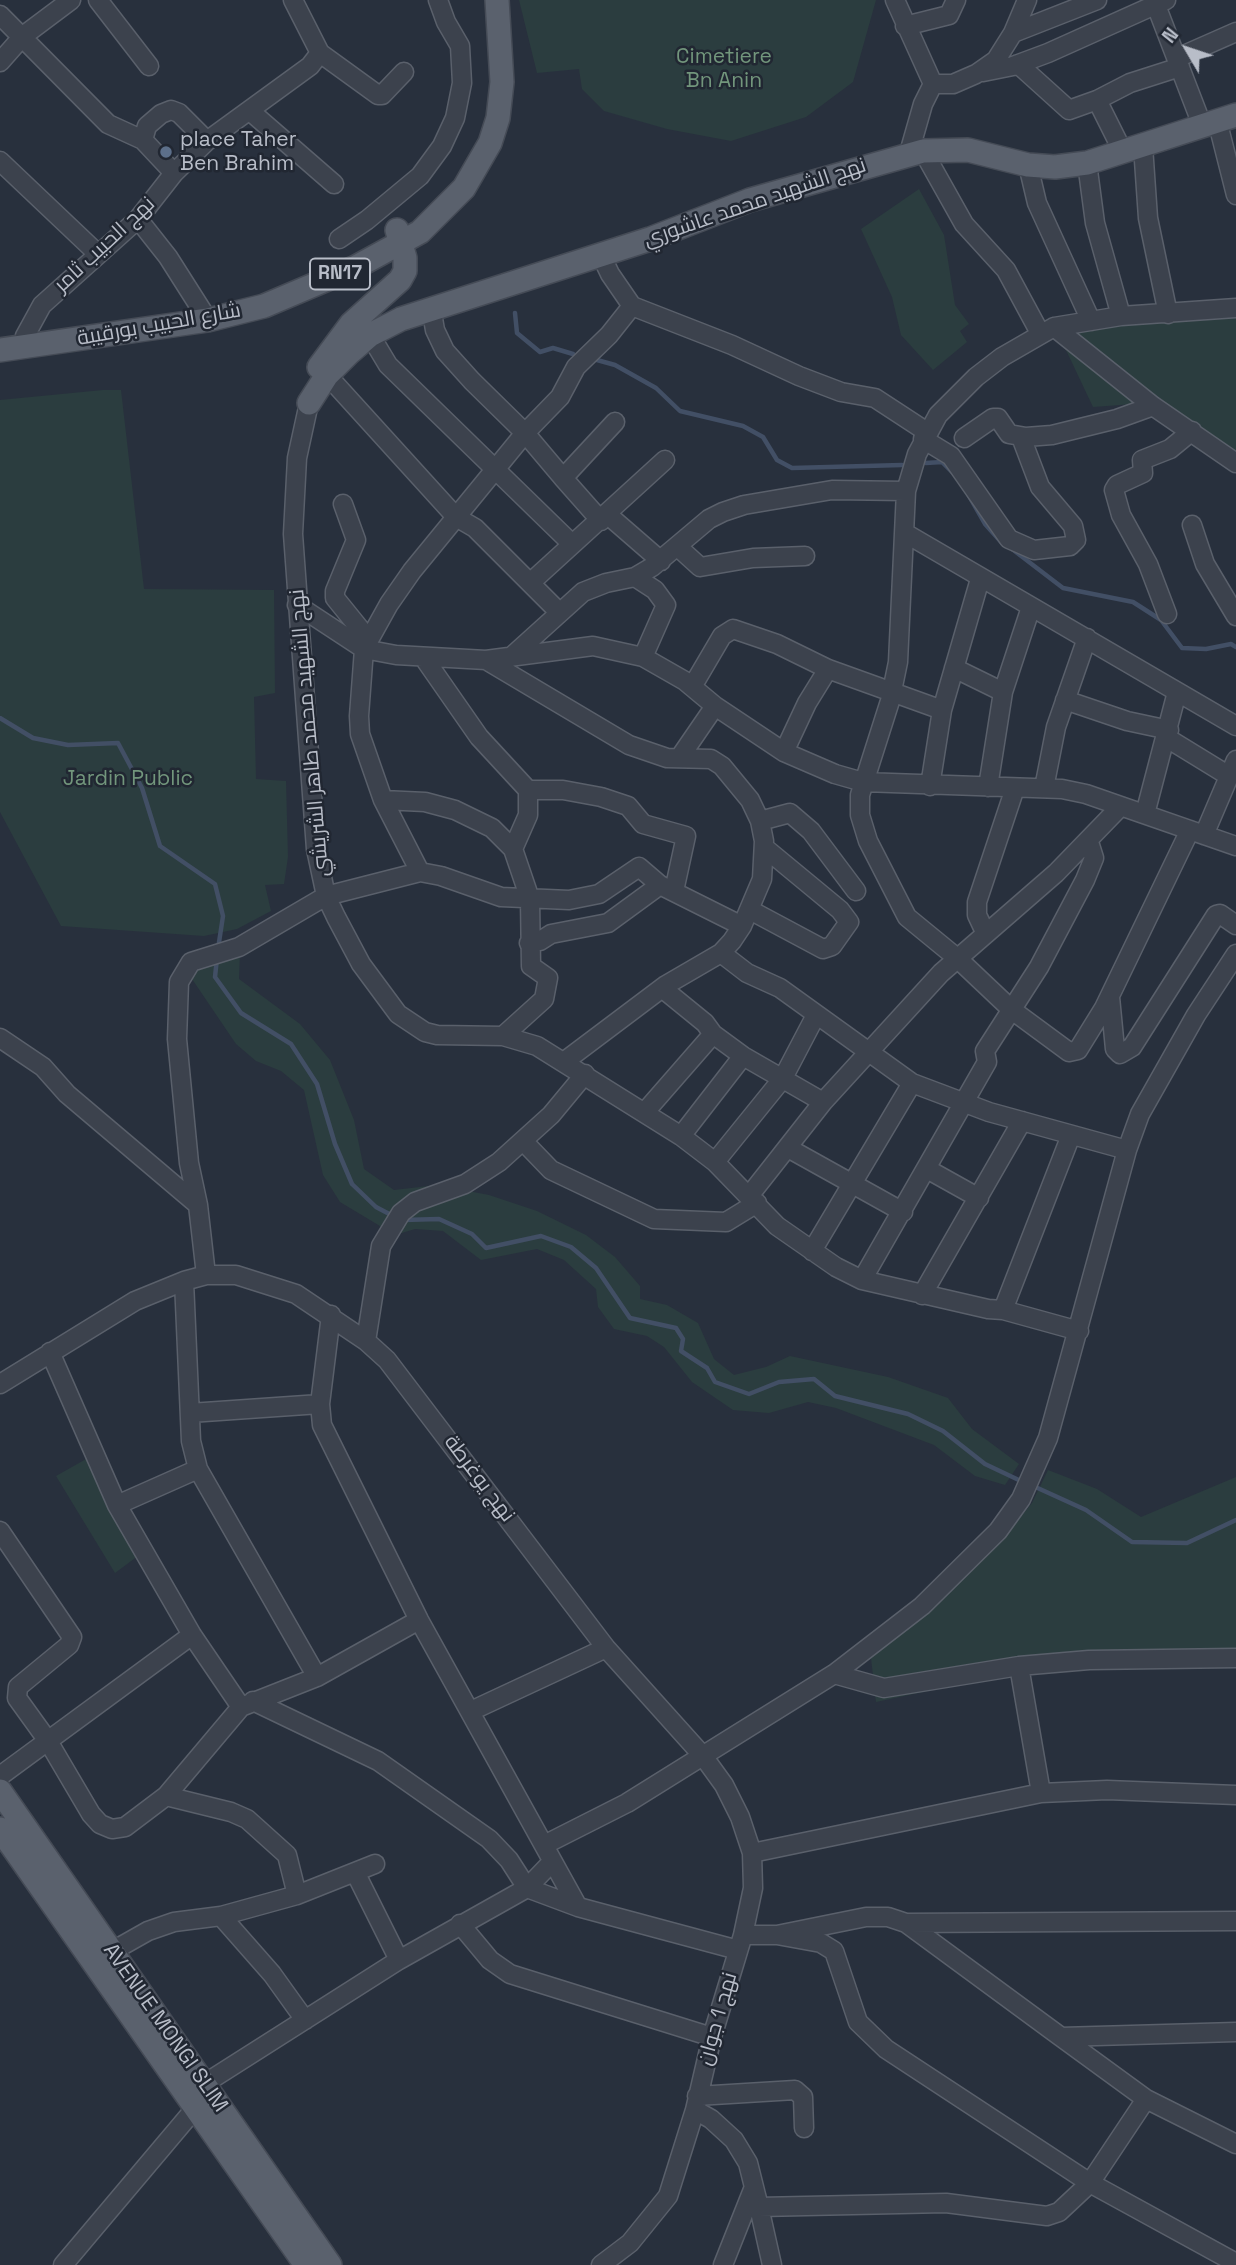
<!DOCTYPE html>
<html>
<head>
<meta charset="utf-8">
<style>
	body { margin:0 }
	#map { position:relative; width:1236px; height:2265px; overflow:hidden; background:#28303d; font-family:"Space Grotesk",sans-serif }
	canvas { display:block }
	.north { position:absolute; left:1152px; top:14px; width:70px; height:70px; -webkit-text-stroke:5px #212732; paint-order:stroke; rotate:309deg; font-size:19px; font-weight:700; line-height:28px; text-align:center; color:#b8bdc8 }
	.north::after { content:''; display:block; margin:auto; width:24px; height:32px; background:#b8bdc8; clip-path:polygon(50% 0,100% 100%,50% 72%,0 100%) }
</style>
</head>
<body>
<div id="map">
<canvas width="1236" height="2265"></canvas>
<div class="north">N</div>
</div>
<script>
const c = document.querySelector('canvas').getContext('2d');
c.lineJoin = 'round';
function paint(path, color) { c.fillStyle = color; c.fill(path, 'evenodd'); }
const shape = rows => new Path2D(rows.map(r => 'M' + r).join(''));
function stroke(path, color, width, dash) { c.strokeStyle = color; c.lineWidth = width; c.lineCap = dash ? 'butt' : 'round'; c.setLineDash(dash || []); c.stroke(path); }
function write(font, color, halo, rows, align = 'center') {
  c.font = font + ' "Space Grotesk",Cairo,sans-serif'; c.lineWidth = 5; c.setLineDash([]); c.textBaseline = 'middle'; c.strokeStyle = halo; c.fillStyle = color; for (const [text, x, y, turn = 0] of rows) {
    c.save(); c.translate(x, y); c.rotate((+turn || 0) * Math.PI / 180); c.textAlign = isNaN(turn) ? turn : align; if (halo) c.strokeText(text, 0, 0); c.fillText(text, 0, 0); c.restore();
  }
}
paint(shape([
	[519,0,876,0,853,82,806,117,731,141,667,129,604,111,582,89,579,69,537,73],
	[919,189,944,235,955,305,969,324,960,331,967,342,933,370,901,335,892,297,861,229],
	[1236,305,1236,451,1194,426,1161,402,1093,407,1057,331],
	[103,390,121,390,144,589,274,590,275,693,254,697,256,779,286,781,288,857,284,884,265,885,271,911,237,929,204,936,61,926,0,812,0,400],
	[240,952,239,979,300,1024,330,1060,354,1120,364,1169,394,1190,437,1185,489,1195,537,1211,586,1235,615,1257,640,1286,640,1299,667,1305,698,1323,714,1359,734,1375,766,1367,790,1356,888,1377,948,1398,972,1429,1019,1464,1005,1485,975,1476,934,1445,836,1408,808,1402,769,1413,733,1410,692,1382,664,1347,647,1336,614,1329,598,1307,596,1289,564,1260,537,1249,481,1260,443,1231,415,1229,395,1235,340,1202,323,1175,304,1090,281,1071,256,1061,236,1044,192,979,197,967],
	[95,1454,150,1547,115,1573,56,1476],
	[1048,1470,1097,1489,1141,1517,1236,1477,1236,1665,1156,1664,1012,1673,876,1702,871,1658,940,1599,1009,1531,1032,1503]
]), '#2b3d3f');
stroke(shape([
	[515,313,517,333,540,352,553,348,573,354],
	[597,360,615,365,656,388,680,411,743,426,763,437,777,460,792,468,902,465],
	[926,463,942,462,952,472],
	[969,496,985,524,1002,543],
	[1012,549,1063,588,1133,602,1161,620,1182,648,1206,649,1231,644,1236,647],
	[0,718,33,738,68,745,118,743,142,788,160,846,215,884,223,916,218,949],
	[217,958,215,977,241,1013,291,1044,317,1084,335,1144,352,1184,376,1207,395,1217],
	[403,1220,439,1219,472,1234,486,1248,541,1236,571,1247,596,1268,630,1318,676,1328,683,1339,681,1351,707,1368,715,1382,749,1394,779,1382,814,1379,835,1396,908,1414,943,1431,985,1464,1023,1482],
	[1031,1485,1086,1510,1132,1542,1187,1543,1236,1520]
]), '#424f65', 4.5);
const minor = shape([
	[98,0,149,66],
	[293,0,320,53],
	[895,0,933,84],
	[1154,0,1202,125],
	[0,15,108,124,143,140],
	[905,26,949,15,956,0],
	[1013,33,1097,0],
	[320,53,378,95,382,95,404,72],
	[1177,58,1236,32],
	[0,62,23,36,71,0],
	[1018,64,1069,110,1097,100,1123,152],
	[983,72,1013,66,1048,53,1166,0],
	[1097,100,1130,83,1180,67],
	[250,111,334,184],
	[1217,120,1236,195],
	[1143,146,1148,218,1168,314],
	[923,151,964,224,1006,270,1040,333],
	[909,153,923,104,933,84,953,84,976,74,996,60,1013,33,1027,0],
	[0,161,98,254],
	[1087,163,1095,223,1121,316],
	[1028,165,1037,203,1091,321],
	[174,173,143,140,147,126,161,114,171,110,179,113,207,141],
	[138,219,168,257,208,320],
	[339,239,367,220,420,176,442,146,455,118,462,83,460,46,446,22,438,0],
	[600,253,610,274,632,306,732,345,799,376,841,392,875,398,927,432],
	[431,307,435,330,445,351,472,381,525,433,563,478],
	[1054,327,1153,406,1236,463],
	[370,335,388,365,572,544],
	[23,347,25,336,42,305,138,219,174,173,207,141,310,66,320,53],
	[327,375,456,517,475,528,559,612],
	[309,403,297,458,293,534,316,849,326,896,336,917,361,964,398,1014,425,1032,437,1035,503,1036,537,1046,681,1136,715,1162,777,1226,836,1267,862,1280,988,1309,1003,1310,1071,1135],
	[964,438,993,418,998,418,1009,434,1026,437,1052,435,1117,419,1153,406],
	[923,439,951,456,1009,539,1034,550,1070,546,1076,540,1073,526,1040,487,1021,437],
	[343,504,356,540,335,591,335,598,369,640],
	[608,515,661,561],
	[601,521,563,478,615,422],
	[1192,525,1205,564,1236,616],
	[905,533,1236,726],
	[678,547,700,567,753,558,805,556],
	[635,577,655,590,666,605,643,657],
	[530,583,665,460],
	[297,605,364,649,396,655,486,660,593,646,643,657,685,681,715,706,784,752,835,774,863,782,1062,789,1086,794,1236,846],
	[1167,614,1148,564,1121,515,1114,490,1117,485,1143,473,1142,460,1170,449,1192,431],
	[511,657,583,592,606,583,635,577,652,567,709,519,723,512,744,505,832,490,906,491],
	[424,658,479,737,528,790,563,790,601,797,628,806,643,824,686,836,674,891],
	[486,660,629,745,667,758,711,759,722,766,750,800,760,821,764,841,762,879,742,926,732,941,721,953,666,985,565,1061],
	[954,668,1003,692],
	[692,687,722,636,733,629,777,644,828,669,942,710],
	[1065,700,1127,721,1169,730],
	[1167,738,1229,776],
	[784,752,807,703,828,669],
	[680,757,715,706],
	[930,786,942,710,980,579],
	[988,787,1003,692,1031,607],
	[1044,788,1056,727,1087,638],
	[383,800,425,802,455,810,492,828,513,849,530,899,531,966,548,978,544,999,503,1036],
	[1145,814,1177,692],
	[760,821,790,813,811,831,856,891],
	[1190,830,1104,1008,1078,1050,1069,1052,1012,1010,957,958,907,917,868,841,860,815,860,795,890,701,898,662,906,491,917,454,938,415,976,377,1002,357,1054,327,1121,316,1236,308],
	[1204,835,1236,760],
	[513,849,528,815,528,790],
	[420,872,383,800,360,734,359,716,364,649,389,604,412,571,525,433,560,397,576,367,609,335,632,306],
	[750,910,823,949,832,946,849,922,840,910,765,848],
	[985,932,977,915,977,902,1015,788],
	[529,943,540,941,551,934,608,923,660,885],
	[721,953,747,973,780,988,912,1083,989,1112,1127,1150],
	[662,988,705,1023,713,1034],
	[1110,997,1115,1049,1120,1054,1132,1047,1216,915,1220,914,1236,925],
	[0,1038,43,1067,67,1094,198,1205],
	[644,1113,713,1034,743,1056,823,1102],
	[681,1136,743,1056],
	[524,1142,551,1170,654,1219,726,1222,757,1203],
	[788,1148,903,1212],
	[715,1162,783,1078,816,1015],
	[927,1169,979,1198],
	[749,1196,823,1102,941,973,1056,873,1121,806],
	[812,1251,912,1083],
	[206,1275,198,1205,189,1163,177,1039,179,982,191,962,239,947,326,896,420,872,441,876,501,897,569,900,599,894,639,867,660,885,742,926],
	[862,1280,987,1062,985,1051,1039,967,1085,880,1094,858,1089,842],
	[184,1281,191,1441,198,1469,317,1677],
	[922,1295,1022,1121],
	[1003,1310,1079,1331],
	[331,1315,320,1404,322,1425,419,1620,578,1907],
	[366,1341,381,1246,401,1213,415,1202,465,1184,499,1162,551,1115,585,1074],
	[50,1352,117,1505,192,1635,241,1707],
	[0,1384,135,1301,184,1281,206,1275,236,1275,296,1294,366,1341,387,1360,606,1648,703,1756,724,1785,740,1817,752,1853,753,1888,743,1935,712,2037,695,2110,668,2196,630,2243,601,2265],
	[190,1413,320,1404],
	[117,1505,198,1469],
	[0,1531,72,1637,69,1645,18,1687,17,1698,48,1741,91,1814,100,1824,112,1829,125,1827,166,1796,241,1707,317,1677,419,1620],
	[1019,1666,1041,1793],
	[834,1674,884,1688,1019,1666,1089,1660,1236,1658],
	[253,1701,378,1761,489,1839,509,1860,527,1888,578,1907,738,1950],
	[471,1711,606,1648],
	[0,1776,192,1635],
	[166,1796,231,1812,247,1819,287,1855,297,1895],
	[544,1845,627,1803,834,1674,922,1606,998,1531,1021,1499,1048,1438,1127,1150,1140,1114,1196,1015,1236,954],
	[752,1853,1041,1793,1107,1790,1236,1795],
	[355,1872,399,1960],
	[221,1916,272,1974,305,2020],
	[906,1923,1236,1921],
	[460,1924,490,1960,510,1974,712,2037],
	[743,1935,777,1935,866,1917,888,1917,906,1923,1061,2037,1236,2032],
	[777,1935,821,1943,834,1951,858,2022,886,2049,1090,2183,1236,2263],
	[102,1957,148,1931,174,1922,221,1916,297,1895,375,1864],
	[1061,2037,1146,2099,1236,2144],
	[204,2084,399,1960,527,1888,552,1862],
	[697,2096,795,2090,803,2097,804,2128],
	[695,2110,711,2119,734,2140,748,2163,759,2207,946,2203,1047,2216,1059,2212,1090,2183,1146,2099],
	[759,2207,772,2265],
	[63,2265,203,2099],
	[723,2265,754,2187]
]);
const major = shape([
	[0,350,208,320,264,306,356,267,420,232,464,188,490,143,498,118,502,82,497,0],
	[319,367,351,324,400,280,405,271,405,258,397,230],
	[309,403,327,375,348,354,370,335,401,319,650,239,750,200,923,151,968,150,1028,165,1055,167,1087,163,1236,115],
	[0,1791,330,2265],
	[0,1829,306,2265]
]);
stroke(minor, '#5a606b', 21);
stroke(major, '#454b56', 26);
stroke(minor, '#3c424d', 18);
stroke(major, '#5a616d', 23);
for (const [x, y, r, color] of [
	[166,152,7,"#5c6f8a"]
]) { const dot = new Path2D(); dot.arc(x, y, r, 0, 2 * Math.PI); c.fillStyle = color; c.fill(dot); stroke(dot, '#212732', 2.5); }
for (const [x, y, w] of [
	[340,274,60]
]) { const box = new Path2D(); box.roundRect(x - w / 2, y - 15.5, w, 31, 5); c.fillStyle = '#212732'; c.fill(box); stroke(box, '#b8bdc8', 2); }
write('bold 19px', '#b8bdc8', null, [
	["RN17",340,274]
]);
write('21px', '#72967c', '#212732', [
	["Cimetiere",724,57],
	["Bn Anin",724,81],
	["Jardin Public",128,779]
]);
write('21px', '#b8bdc8', '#212732', [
	["place Taher",180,140],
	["Ben Brahim",180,164]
], 'left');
write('21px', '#b8bdc8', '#212732', [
	["نهج الشهيد محمد عاشوري",755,203,-19],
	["نهج الحبيب ثامر",105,245,-43],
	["شارع الحبيب بورقيبة",159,325,-10],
	["نهج الشهيد محمد طاهر الشريشي",310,733,-95],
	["نهج يوغرطة",479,1479,53],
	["نهج 1 جوان",718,2019,-74],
	["AVENUE MONGI SLIM",165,2028,55]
]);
</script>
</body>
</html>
